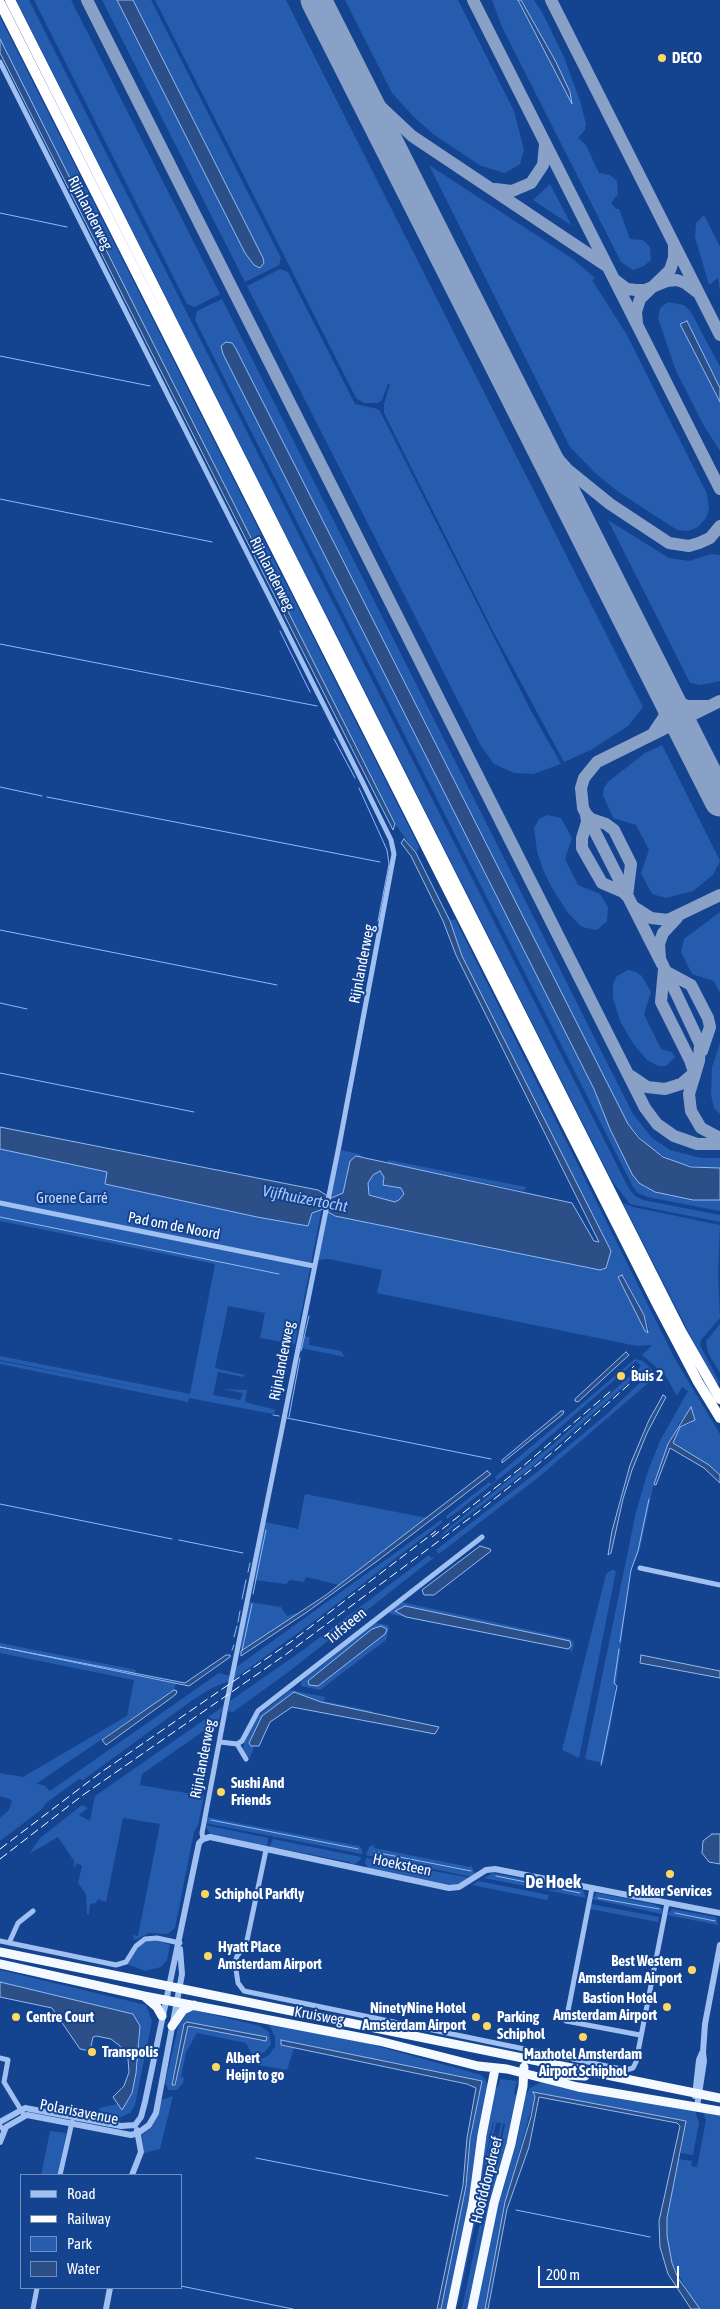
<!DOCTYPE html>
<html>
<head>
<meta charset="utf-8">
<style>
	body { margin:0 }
	#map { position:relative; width:720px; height:2309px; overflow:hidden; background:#14438f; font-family:"Asap Condensed",sans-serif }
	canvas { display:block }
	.legend { position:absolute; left:20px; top:2174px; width:162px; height:115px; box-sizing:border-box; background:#14438f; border:1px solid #728ebc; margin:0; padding:6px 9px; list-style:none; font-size:15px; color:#fff }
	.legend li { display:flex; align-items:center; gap:10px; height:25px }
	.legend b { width:25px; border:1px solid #728ebc }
	.scale { position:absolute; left:538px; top:2266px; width:141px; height:22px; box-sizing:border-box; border:2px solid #fff; border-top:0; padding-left:6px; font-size:15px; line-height:18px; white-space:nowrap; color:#fff; -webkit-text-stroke:4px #14438f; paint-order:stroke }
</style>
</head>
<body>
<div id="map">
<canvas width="720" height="2309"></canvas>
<ul class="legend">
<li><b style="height:6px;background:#9fc0f1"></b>Road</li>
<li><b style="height:6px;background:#fff"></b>Railway</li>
<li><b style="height:14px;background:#265cae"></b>Park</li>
<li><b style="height:14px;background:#2c4f87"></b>Water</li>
</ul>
<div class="scale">200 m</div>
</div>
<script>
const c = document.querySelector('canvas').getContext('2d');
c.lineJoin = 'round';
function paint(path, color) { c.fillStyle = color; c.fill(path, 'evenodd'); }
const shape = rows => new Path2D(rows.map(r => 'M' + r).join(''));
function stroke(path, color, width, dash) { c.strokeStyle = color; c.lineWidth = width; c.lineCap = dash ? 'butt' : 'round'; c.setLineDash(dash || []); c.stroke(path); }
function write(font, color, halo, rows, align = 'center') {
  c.font = font + ' "Asap Condensed",sans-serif'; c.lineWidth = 4; c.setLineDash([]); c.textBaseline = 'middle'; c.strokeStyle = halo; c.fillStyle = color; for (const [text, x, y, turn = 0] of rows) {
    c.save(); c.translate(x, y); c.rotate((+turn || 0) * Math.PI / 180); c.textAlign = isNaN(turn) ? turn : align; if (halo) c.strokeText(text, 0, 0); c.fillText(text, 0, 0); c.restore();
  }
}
paint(shape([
	[16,0,29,0,629,1189,635,1196,643,1200,720,1215,720,1222,630,1204,612,1181],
	[34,0,71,0,220,294,195,307,187,304],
	[102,0,151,0,281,258,279,265,245,282],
	[155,0,286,0,643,707,628,726,591,750,564,762,493,631,384,413,384,404,390,384,388,384,382,400,378,403,364,403,356,398],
	[345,0,458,0,514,111,524,150,520,164,505,173,481,166,433,134,413,116,392,93],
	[492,0,518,0,573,104,566,82,521,0,534,0,542,12,564,57,580,101,586,124,585,130,578,138,586,145,599,173,610,175,617,181,618,194,611,203,616,209,619,209,630,239,643,240,650,247,651,260,644,266,633,270,621,262,502,27],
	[0,17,419,847,416,853,395,824,358,752,0,39],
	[429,165,573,259,595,278,592,280,627,335,707,494,709,509,706,518,698,527,689,531,677,530,620,493,596,474,570,447],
	[550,184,572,226,533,200],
	[704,215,720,247,720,292,718,278,709,285,695,237,696,223],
	[280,269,288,272,355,404,378,409,381,413,530,709,561,764,533,774,514,773,494,764,481,746,247,286],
	[222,299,633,1114,652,1138,670,1150,701,1158,720,1158,720,1168,711,1169,676,1163,650,1148,628,1124,235,347,231,343,221,348,223,354,594,1089,610,1129,632,1174,646,1188,693,1200,720,1200,720,1211,647,1197,638,1193,633,1187,195,320,197,311],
	[668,302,684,305,691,312,720,367,720,388,687,321,680,324,720,402,720,451,704,426,676,371,658,318,660,308],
	[608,520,669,558,689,561,711,554,720,555,720,681,701,685,690,683],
	[662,745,720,861,713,875,693,891,666,898,652,894,641,873,649,850,636,825,613,818,603,795,604,787,609,781,645,753],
	[548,815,561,818,572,838,565,859,578,885,600,894,608,907,607,921,597,930,582,927,568,913,552,888,543,870,537,851,534,828,539,819],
	[720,912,720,993,714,981,692,974,681,952,684,939],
	[455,919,675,1359,720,1434,720,1475,709,1465,673,1443,680,1427,690,1424,695,1417,691,1410,679,1423,654,1483,656,1485,653,1487,640,1549,630,1573,611,1724,603,1763,585,1759,636,1512,648,1471,660,1441,688,1391,682,1387,677,1396,665,1375,642,1355,652,1345,637,1346,377,1293,382,1270,329,1259,317,1260,328,1210,335,1216,600,1270,606,1268,611,1251,462,956,450,921],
	[624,1277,644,1315,649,1329,647,1333,619,1278],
	[628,970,636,972,642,976,651,992,644,1014,661,1049,672,1052,675,1057,666,1066,658,1066,647,1060,632,1042,620,1021,613,998,613,984,617,976],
	[720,1043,720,1114,714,1108,711,1095,712,1067],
	[0,1149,312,1212,322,1208,295,1344,260,1338,265,1313,228,1306,215,1368,245,1375,244,1377,218,1372,213,1395,240,1400,243,1393,223,1389,247,1390,245,1402,276,1410,273,1414,189,1398,188,1402,0,1364,0,1361,180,1396,0,1360,0,1356,190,1394,215,1264,0,1221],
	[341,1150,359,1154,364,1158,356,1156,343,1193,331,1198],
	[388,1160,526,1187,524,1191,387,1163],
	[380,1171,384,1177,401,1188,405,1194,399,1200,395,1202,369,1195,368,1183,373,1175],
	[623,1203,633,1207,720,1225,718,1274,720,1318,701,1340,700,1345,720,1383,717,1384,695,1345],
	[720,1324,720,1373,708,1353,706,1341],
	[303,1336,310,1337,309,1345,341,1351,345,1357,301,1348],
	[635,1359,643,1361,654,1372,656,1376,653,1379,540,1476,439,1554,436,1550,537,1472,608,1413,649,1374,644,1369,532,1467,440,1537,445,1531,556,1442,641,1366,636,1361,524,1459,457,1512,447,1519,446,1516,489,1482,491,1484,496,1480,495,1477],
	[305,1494,427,1518,339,1585,306,1577,304,1582,290,1580,286,1584,254,1580,265,1522,298,1529],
	[441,1520,443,1522,317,1619,234,1679,235,1668],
	[429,1555,431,1558,436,1556,287,1673,233,1712,228,1711,230,1701,303,1650],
	[612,1570,616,1571,579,1758,562,1750,606,1574],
	[249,1602,281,1607,287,1616,304,1611,241,1651,240,1644],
	[401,1602,571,1639,574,1643,572,1652,568,1649,572,1644,570,1641,405,1606,396,1611,406,1617,390,1614,389,1612],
	[375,1623,388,1625,389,1628,386,1640,320,1690,301,1686,301,1682],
	[0,1643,136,1670,135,1674,0,1647],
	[0,1648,176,1683,174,1690,36,1784,44,1785,50,1791,219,1673,230,1676,229,1681,212,1688,194,1699,83,1780,79,1779,46,1803,42,1809,0,1841,0,1818,9,1810,12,1801,10,1799,0,1796,0,1773,23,1777,127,1716,134,1680,0,1653],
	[290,1690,325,1697,324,1701,372,1711,372,1713,321,1702,294,1692,251,1746,254,1747,250,1758,248,1757,243,1750,244,1743,258,1716],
	[224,1706,218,1721,142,1774,140,1785,204,1796,198,1825,194,1832,175,1928,168,1934,149,1933,135,1940,132,1935,138,1936,160,1824,123,1818,106,1902,98,1899,96,1903,90,1904,89,1915,87,1914,86,1894,78,1883,82,1866,77,1863,74,1868,74,1861,58,1837,29,1854,40,1838,82,1805,88,1808,79,1815,90,1821,95,1796],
	[207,1817,359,1846,362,1849,362,1854,205,1823],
	[205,1825,268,1838,267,1848,253,1845,253,1843,210,1834],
	[273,1839,361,1857,361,1859,354,1865,349,1862,278,1848,277,1850,269,1848],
	[374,1845,374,1848,470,1867,471,1865,475,1874,472,1877,366,1855,369,1847],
	[366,1858,470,1878,456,1886,368,1868,365,1863],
	[493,1873,583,1890,586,1898,484,1878],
	[478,1881,514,1888,549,1895,547,1900,472,1885],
	[597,1893,653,1904,662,1908,662,1914,592,1899],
	[591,1904,659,1917,658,1922,590,1909],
	[672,1909,716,1917,718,1925,667,1915],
	[157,1940,170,1945,167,1960,161,1967,145,1971,127,1964,140,1945,148,1941],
	[0,1970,146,2005,152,2021,135,2105,130,2113,119,2118,100,2113,99,2108,118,2104,122,2110,132,2093,140,2038,126,2012,0,1982],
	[194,2010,260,2026,269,2032,271,2044,265,2052,256,2055,251,2053,246,2043,197,2033,186,2052,181,2077,184,2078,183,2083,177,2090,169,2090,165,2083,180,2019,183,2014],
	[269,2025,359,2041,481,2075,485,2079,488,2087,476,2172,449,2309,441,2309,466,2186,470,2139,481,2082,281,2041,281,2045,294,2048,287,2070,257,2065,259,2060,269,2055,275,2046,275,2037],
	[500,2079,517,2081,514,2094,517,2095,512,2124,490,2203,468,2309,465,2309,505,2124,493,2122,470,2233,494,2122,496,2123,457,2309,484,2138,494,2086,498,2087],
	[541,2082,695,2111,699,2123,693,2155,681,2153,685,2121,535,2096,505,2202,485,2309,476,2309,497,2202,517,2141,526,2095,530,2088],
	[173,2096,160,2149,144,2153,142,2135,153,2125,161,2100],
	[703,2112,720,2115,720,2309,700,2309,692,2299,672,2263,667,2236,667,2218,679,2159,692,2161,691,2166,697,2167,706,2120],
	[501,2124,503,2124,471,2282,464,2309,462,2309],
	[50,2131,66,2133,58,2175,41,2175]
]), '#265cae');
const water = shape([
	[117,0,133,0,263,258,264,263,260,268,254,265,245,253,117,0],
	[518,0,521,0,556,62,570,92,572,104,518,0],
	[0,39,395,824,393,830,0,53,0,39],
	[687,321,720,388,720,402,680,324,687,321],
	[226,342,232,343,235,347,628,1124,639,1138,663,1157,691,1167,720,1168,720,1200,693,1200,655,1192,639,1183,632,1174,610,1129,594,1089,223,354,221,346,226,342],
	[404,839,416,853,450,921,462,956,611,1251,606,1268,600,1270,335,1216,323,1209,312,1213,308,1226,257,1217,105,1184,107,1172,0,1149,0,1127,318,1190,331,1198,343,1193,350,1161,356,1156,572,1203,594,1241,599,1242,456,955,443,921,411,856,401,843,404,839],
	[380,1171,384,1177,383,1185,401,1188,404,1194,399,1200,395,1202,369,1195,368,1183,373,1175,380,1171],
	[622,1275,644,1315,648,1333,645,1331,618,1277,622,1275],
	[626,1352,629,1355,578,1402,575,1401,575,1399,626,1352],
	[663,1395,666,1397,647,1433,632,1470,623,1499,611,1553,608,1555,612,1531,630,1465,649,1420,663,1395],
	[691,1407,695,1420,680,1427,673,1443,709,1465,720,1475,720,1483,704,1468,670,1448,656,1485,654,1484,668,1444,691,1407],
	[561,1411,564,1411,563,1414,502,1463,502,1460,561,1411],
	[487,1471,491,1474,380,1559,307,1612,241,1656,241,1651,326,1595,487,1471],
	[480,1546,490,1549,491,1551,434,1595,424,1595,422,1590,480,1546],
	[405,1606,570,1641,571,1646,568,1649,406,1617,395,1611,405,1606],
	[381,1626,387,1629,385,1634,318,1686,309,1685,308,1681,372,1629,381,1626],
	[0,1647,185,1683,226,1655,230,1655,230,1657,189,1686,0,1647],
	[641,1655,720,1671,720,1678,640,1663,641,1655],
	[174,1690,177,1691,176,1694,171,1698,106,1745,102,1740,174,1690],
	[294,1692,321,1702,439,1727,435,1734,292,1707,270,1722,259,1746,251,1746,249,1743,262,1716,294,1692],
	[712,1834,720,1834,720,1864,709,1862,702,1853,703,1841,712,1834],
	[0,1982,133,2014,140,2026,136,2073,132,2093,122,2110,113,2097,124,2086,129,2072,128,2059,120,2046,111,2039,96,2036,93,2037,90,2051,80,2049,52,2008,0,1997,0,1982],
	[187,2022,267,2037,266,2041,188,2026,175,2085,172,2085,184,2024,187,2022],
	[281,2040,482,2081,470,2139,466,2186,441,2309,437,2309,463,2185,467,2138,476,2088,467,2084,281,2045,281,2040],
	[533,2092,686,2121,667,2218,667,2236,672,2263,678,2278,700,2309,691,2309,676,2286,668,2274,660,2247,659,2221,680,2126,677,2123,539,2097,529,2147,507,2209,488,2309,485,2309,505,2202,531,2117,535,2096,533,2092]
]);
paint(water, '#2c4f87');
stroke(water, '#91baf4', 1);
stroke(shape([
	[0,213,67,227],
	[0,356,150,386],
	[0,499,212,542],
	[280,631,310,692],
	[0,644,317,706],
	[334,739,355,778],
	[0,787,42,796],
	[359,788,387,850,389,864,378,921],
	[47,797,380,862],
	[0,930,277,985],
	[0,1003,27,1009],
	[0,1073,194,1112],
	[0,1217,279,1274],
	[301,1351,309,1316],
	[273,1415,279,1416],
	[289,1417,300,1358],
	[287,1418,491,1459],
	[0,1504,172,1539],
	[179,1540,243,1553],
	[248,1572,250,1563],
	[253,1594,266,1530],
	[242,1599,246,1580],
	[238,1622,240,1611],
	[234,1637,237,1626],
	[620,1642,631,1570,638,1551,649,1499],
	[232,1650,234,1645],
	[242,1651,252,1604],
	[601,1765,617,1686,614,1683,619,1649],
	[211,1820,358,1849],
	[374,1852,471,1871],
	[496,1876,580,1893],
	[598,1898,659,1909],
	[675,1913,715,1921],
	[256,2158,448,2196],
	[516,2210,650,2237],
	[181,2286,293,2309]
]), '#91baf4', 1);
stroke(shape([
	[87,0,645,1108,657,1124,674,1136,697,1144,720,1144],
	[473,0,720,489],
	[551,0,720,335],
	[346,61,379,105,412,136,605,265],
	[495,189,512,191,531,183,543,165,545,145],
	[615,280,627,289,636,290,645,290,667,281,677,280,685,283,697,292],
	[637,323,636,312,640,299,670,270,674,258,674,246],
	[517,400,551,451,568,470,610,504,669,543,689,546,699,543,710,538,720,526],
	[664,688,678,702,687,706,707,706],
	[654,732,664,717,666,707,666,697,662,686],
	[586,814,591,819,606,824,614,830,631,864,627,896],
	[586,814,587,822,582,838,582,848,602,883,623,892,627,896],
	[634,907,651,918,668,920,720,895],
	[677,918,663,933,659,944,660,959,700,1044,699,1061,689,1094,691,1111,701,1128,720,1138],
	[662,964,583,808,581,788,584,778,597,762,720,701],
	[664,969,661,1002,690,1060,695,1075],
	[665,971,691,985,708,1018,710,1027,702,1051],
	[631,1076,647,1087,665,1089,681,1084,694,1073]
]), '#8aa1c7', 12);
stroke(shape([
	[316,0,720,801]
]), '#8aa1c7', 31);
stroke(shape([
	[0,62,361,779,391,840,394,854,339,1146,226,1706,202,1833,203,1839],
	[0,1203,314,1266],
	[640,1568,720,1585],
	[220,1742,237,1744,242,1741,258,1711,482,1537],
	[237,1744,246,1759],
	[266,1850,246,1945,237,1956,235,1963,238,1983,244,1991,626,2070,633,2068,636,2062,667,1903],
	[592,1888,566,2021,640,2035],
	[0,1941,116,1965,126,1962,136,1946,145,1939,157,1938,180,1943],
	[9,1943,18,1923,33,1911],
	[0,2058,8,2060,4,2082,24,2115],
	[0,2126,4,2130],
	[60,2175,72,2122],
	[33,2309,37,2288]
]), '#9fc0f1', 5);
stroke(shape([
	[695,2096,699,2060,702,2053],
	[697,2107,704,2061,703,2052,705,2024,720,1945],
	[0,2122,25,2108,121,2126,135,2125],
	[135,2125,141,2117,145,2102,199,1843,203,1839,210,1837,449,1888,459,1887,486,1870,495,1869,720,1913],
	[0,2142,6,2127,27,2115,131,2135,138,2133,149,2125,156,2113,182,1974,180,1949],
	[132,2175,141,2152,137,2130],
	[106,2309,110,2288]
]), '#9fc0f1', 6);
stroke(shape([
	[0,1952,720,2098],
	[0,1964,144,1996,379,2041,478,2066,507,2069,578,2087,720,2111],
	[144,1996,157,2007,162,2016],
	[172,2026,183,2010,194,2005],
	[543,2074,585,2076],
	[451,2309,473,2203,482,2135,495,2069],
	[472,2309,494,2203,511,2144,523,2086,524,2067]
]), '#f4f8ff', 9);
stroke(shape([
	[10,0,681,1331,720,1399],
	[0,3,657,1304,698,1382,720,1418]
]), '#fff', 10);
stroke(shape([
	[632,1368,634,1366],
	[624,1379,625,1378],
	[432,1537,522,1467,612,1390],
	[0,1849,100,1773,292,1641,436,1531],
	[0,1859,83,1795,285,1655,478,1512,558,1448,645,1370]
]), '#fff', 1, [9, 4]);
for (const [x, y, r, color] of [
	[662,58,5,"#ffd95f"],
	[621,1376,5,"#ffd95f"],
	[221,1792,5,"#ffd95f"],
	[670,1874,5,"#ffd95f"],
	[205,1894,5,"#ffd95f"],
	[208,1956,5,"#ffd95f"],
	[692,1970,5,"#ffd95f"],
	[667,2007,5,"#ffd95f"],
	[16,2017,5,"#ffd95f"],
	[476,2017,5,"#ffd95f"],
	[487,2026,5,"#ffd95f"],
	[583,2037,5,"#ffd95f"],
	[92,2052,5,"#ffd95f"],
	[216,2067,5,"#ffd95f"]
]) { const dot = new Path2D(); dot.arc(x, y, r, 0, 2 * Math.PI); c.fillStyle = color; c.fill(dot); stroke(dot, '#14438f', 2); }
write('bold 15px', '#fff', '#14438f', [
	["DECO",672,58],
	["Buis 2",631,1376],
	["Sushi And",231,1783],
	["Friends",231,1800],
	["Fokker Services",670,1891,"center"],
	["Schiphol Parkfly",215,1894],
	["Hyatt Place",218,1947],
	["Amsterdam Airport",218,1964],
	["Best Western",682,1961,"right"],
	["Amsterdam Airport",682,1978,"right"],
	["Bastion Hotel",657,1998,"right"],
	["Amsterdam Airport",657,2015,"right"],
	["NinetyNine Hotel",466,2008,"right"],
	["Amsterdam Airport",466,2025,"right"],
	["Centre Court",26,2017],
	["Parking",497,2017],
	["Schiphol",497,2034],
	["Transpolis",102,2052],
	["Maxhotel Amsterdam",583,2054,"center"],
	["Airport Schiphol",583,2071,"center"],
	["Albert",226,2058],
	["Heijn to go",226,2075]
], 'left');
write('15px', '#fff', '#14438f', [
	["Rijnlanderweg",90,213,63],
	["Rijnlanderweg",272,574,63],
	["Rijnlanderweg",362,964,-79],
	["Pad om de Noord",174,1226,11],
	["Rijnlanderweg",282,1361,-79],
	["Tufsteen",346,1626,-39],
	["Rijnlanderweg",203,1759,-79],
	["Hoeksteen",402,1865,12],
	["Kruisweg",319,2016,10],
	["Polarisavenue",79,2112,11],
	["Hoofddorpdreef",487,2180,-76]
]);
write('15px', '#c6dcfc', '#14438f', [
	["Groene Carré",72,1198]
]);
write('italic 16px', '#abcaf8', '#14438f', [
	["Vijfhuizertocht",305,1199,11]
]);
write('bold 18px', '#fff', '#14438f', [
	["De Hoek",553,1882]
]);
</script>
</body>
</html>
